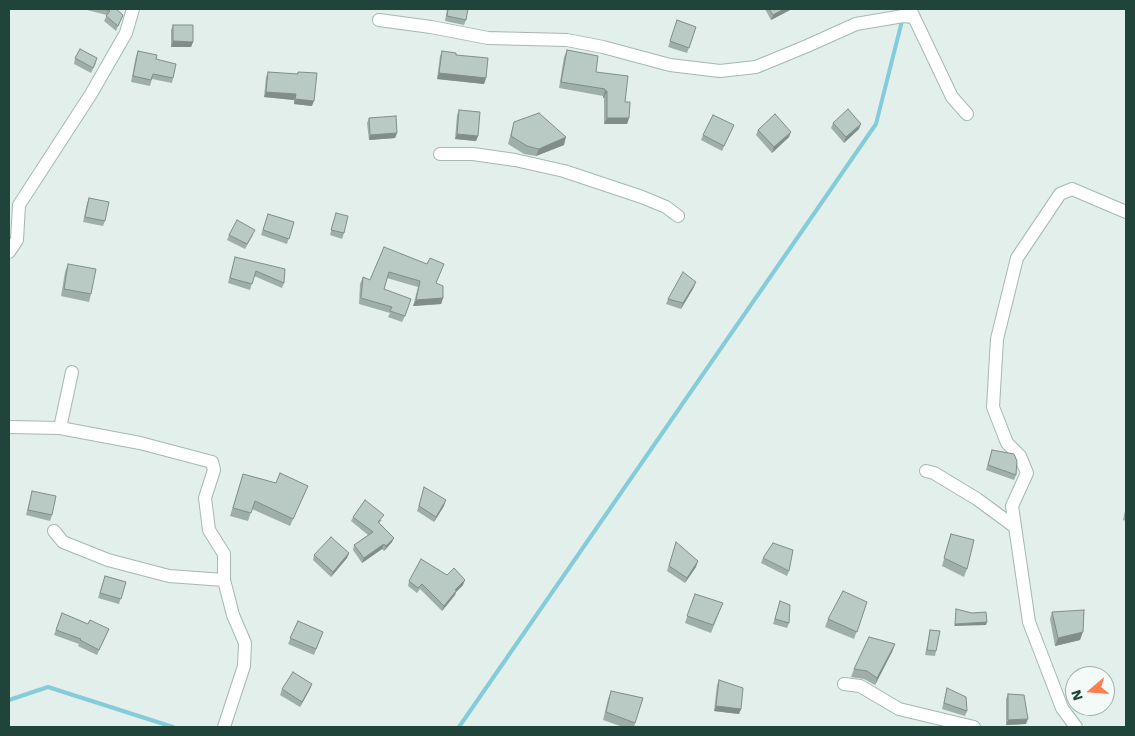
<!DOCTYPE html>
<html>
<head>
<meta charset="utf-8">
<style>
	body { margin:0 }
	#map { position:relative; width:1135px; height:736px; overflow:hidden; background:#e3efea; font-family:"Work Sans",sans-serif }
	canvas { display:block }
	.frame { position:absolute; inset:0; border:10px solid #20433a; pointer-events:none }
	.north { position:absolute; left:1065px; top:666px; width:50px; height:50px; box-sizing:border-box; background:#f4faf8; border:1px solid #9fb1ac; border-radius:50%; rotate:252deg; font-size:14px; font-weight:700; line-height:20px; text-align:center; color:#20433a }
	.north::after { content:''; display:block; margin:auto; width:18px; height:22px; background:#ff7e51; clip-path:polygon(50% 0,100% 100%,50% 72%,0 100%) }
</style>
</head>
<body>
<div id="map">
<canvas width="1135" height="736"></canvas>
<div class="frame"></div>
<div class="north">N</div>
</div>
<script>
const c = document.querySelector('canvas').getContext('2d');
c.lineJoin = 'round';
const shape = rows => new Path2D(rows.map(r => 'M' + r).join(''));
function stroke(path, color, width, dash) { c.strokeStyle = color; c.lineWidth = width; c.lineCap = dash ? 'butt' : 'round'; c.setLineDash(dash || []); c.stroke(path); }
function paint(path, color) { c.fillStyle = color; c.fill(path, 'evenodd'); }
stroke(shape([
	[9,700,48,687,173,727],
	[459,727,876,124,905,9]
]), '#85ccda', 4);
const minor = shape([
	[911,11,952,97,967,114],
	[379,20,431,27,488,38,567,40,603,47,670,65,720,71,756,67,807,46,856,24,903,16,914,17],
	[440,154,473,154,515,160,564,171,642,197,666,207,678,216],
	[9,252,17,240,19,205,91,94,126,33,133,9],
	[72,372,60,428,140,443,212,462,214,470,205,498,209,530,224,554,224,580,233,615,245,643,244,666,224,727],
	[9,427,60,428],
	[926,471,934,473,977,499,1015,527],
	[54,531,63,542,108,560,169,576,224,580],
	[844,684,860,686,899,709,974,727],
	[1076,727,1062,708,1029,622,1012,506,1027,473,1020,456,1007,443,993,407,997,339,1017,258,1060,194,1072,189,1126,212]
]);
stroke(minor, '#a5b8b2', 14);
stroke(minor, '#fff', 12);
paint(shape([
	[83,9,116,9,123,15,116,31,104,21,107,15],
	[447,9,468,9,466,20,464,25,445,21],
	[765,9,792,9,771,20],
	[677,20,696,27,687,53,668,47],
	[173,25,193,42,191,47,171,47,171,30],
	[567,50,596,72,625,102,629,118,627,124,604,124,604,98,603,98,603,96,559,88,564,57],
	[138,51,156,59,173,78,172,83,152,79,150,86,131,82,136,56],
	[442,51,456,55,486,78,484,84,437,79,440,56],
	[75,58,96,63,91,73,74,64],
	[268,72,297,74,298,72,312,106,294,104,294,100,264,97,266,77],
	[459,110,478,136,476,141,455,139,457,115],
	[369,118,397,133,395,138,369,140,367,123],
	[514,122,564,145,536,156,524,154,508,144],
	[833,123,859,129,844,143,831,128],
	[734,125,722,151,701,140,703,135],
	[758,130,789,137,772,153,756,135],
	[89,198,105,221,103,226,83,222,87,203],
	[336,213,344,233,342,239,330,235],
	[268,214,294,222,287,244,261,235],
	[229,235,253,235,245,249,227,240],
	[384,247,443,298,441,304,413,306,418,287,387,278,384,289,405,316,402,322,388,317,390,313,359,304,360,284,363,277,370,280],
	[235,257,284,283,282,288,254,276,250,290,228,283],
	[68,264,91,294,89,302,61,296,65,272],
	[694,287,681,309,666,304,668,299],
	[992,450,1016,475,1014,480,986,470],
	[243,474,276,483,308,486,290,526,252,509,248,521,230,516],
	[32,491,52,515,50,521,26,515],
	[423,492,444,506,434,522,417,511],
	[1126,506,1126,521,1123,520],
	[353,517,382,520,379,523,392,542,384,551,382,549,362,563,353,550,354,545,368,535,351,521],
	[951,534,967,569,964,577,942,566],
	[676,542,696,567,685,583,667,571],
	[349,553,347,558,331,577,313,560,314,555],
	[763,558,789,571,787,576,761,563],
	[105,576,126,582,119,604,98,598],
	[409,581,463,585,456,592,455,595,442,611,420,589,417,593,408,586],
	[695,594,723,603,711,633,685,623],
	[780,601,789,623,787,628,773,624],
	[867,602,854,639,825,627,828,619],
	[1052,612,1080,640,1055,646,1050,619],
	[62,613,88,624,109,629,97,655,78,646,79,644,54,635],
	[298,621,323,632,314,655,288,644],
	[930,630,936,651,935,656,925,655],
	[895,644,892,652,875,685,864,679,851,677,854,669],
	[719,680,741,709,739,714,714,711,717,685],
	[312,684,310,689,300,707,280,695,282,689],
	[947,688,967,711,965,716,942,709],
	[611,691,643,698,634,727,623,727,603,720,608,699],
	[1008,694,1026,724,1006,725,1006,699]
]), '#9eaea8');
paint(shape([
	[784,9,792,9,771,20,773,15],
	[173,41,193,42,191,47,171,47],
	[439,73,486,78,484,84,437,79],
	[605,91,607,91,604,98,603,98],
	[266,92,296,94,294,100,264,97],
	[295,99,314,101,312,106,294,104],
	[607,118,629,118,627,124,604,124],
	[861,124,859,129,844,143,846,137],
	[791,132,789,137,772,153,774,147],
	[397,133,395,138,369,140,370,135],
	[457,134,478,136,476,141,455,139],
	[566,137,564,145,536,156,539,149],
	[696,282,694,287,681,309,683,303],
	[443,298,441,304,413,306,416,300],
	[446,500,444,506,434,522,436,517],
	[394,538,392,542,384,551,386,546],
	[384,544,382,549,362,563,364,558],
	[349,553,347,558,331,577,333,572],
	[698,561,696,567,685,583,687,578],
	[465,580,463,585,456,592,455,595,442,611,444,606,455,590],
	[987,622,986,625,954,626,955,624],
	[1083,632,1080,640,1055,646,1058,638],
	[895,644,892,652,875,685,877,678],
	[312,684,310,689,300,707,302,702],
	[716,706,741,709,739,714,714,711],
	[1028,719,1026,724,1006,725,1008,720]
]), '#818d88');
const building = shape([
	[103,9,116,9,123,15,118,26,106,16,110,11,103,9],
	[448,9,468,9,466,20,447,16,448,9],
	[769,9,784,9,773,15,769,9],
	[677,20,696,27,689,48,670,41,677,20],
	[173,25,193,25,193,42,173,41,173,25],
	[80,49,97,58,93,68,75,58,80,49],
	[567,50,598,56,596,72,628,76,625,102,630,102,629,118,607,118,607,91,605,91,605,89,561,82,567,50],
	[138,51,157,55,156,59,176,64,173,78,153,74,151,80,133,76,138,51],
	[442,51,456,53,456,55,488,58,486,78,439,73,442,51],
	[268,72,298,74,298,72,317,73,314,101,295,99,296,94,266,92,268,72],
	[848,109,861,124,846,137,833,123,848,109],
	[459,110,480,112,478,136,457,134,459,110],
	[539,113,566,137,539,149,527,146,511,136,514,122,539,113],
	[775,114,791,132,774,147,758,130,775,114],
	[713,115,734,125,724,146,703,135,713,115],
	[396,116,397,133,370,135,369,118,396,116],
	[89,198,109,202,105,221,85,217,89,198],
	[336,213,348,216,344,233,331,230,336,213],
	[268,214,294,222,289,239,263,230,268,214],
	[237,220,255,230,247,244,229,235,237,220],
	[384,247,427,264,430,258,444,264,436,283,443,286,443,298,416,300,420,281,389,272,384,289,411,299,405,316,390,311,392,307,361,298,363,277,370,280,384,247],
	[235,257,285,269,284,283,256,271,252,284,230,278,235,257],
	[68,264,96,269,91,294,64,289,68,264],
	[683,272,696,282,683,303,668,299,683,272],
	[992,450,1014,454,1017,461,1016,475,988,465,992,450],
	[280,473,308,486,293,519,255,501,251,513,233,508,243,474,276,483,280,473],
	[424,487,446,500,436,517,419,506,424,487],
	[32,491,56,496,52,515,28,510,32,491],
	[365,500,384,515,378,522,394,538,386,546,384,544,364,558,354,545,373,532,353,517,365,500],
	[951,534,974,540,967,569,944,558,951,534],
	[331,537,349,553,333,572,314,555,331,537],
	[676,542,698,561,687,578,669,566,676,542],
	[773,543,793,550,789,571,763,558,773,543],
	[421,559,447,575,454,568,465,580,455,590,457,590,444,606,422,584,418,588,409,581,421,559],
	[105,576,126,582,121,599,100,593,105,576],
	[843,591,867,602,857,632,828,619,843,591],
	[695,594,723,603,713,625,687,616,695,594],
	[780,601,790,605,789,623,775,619,780,601],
	[956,609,972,613,986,612,987,622,955,624,956,609],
	[1084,610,1083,632,1058,638,1052,612,1084,610],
	[62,613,88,624,90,620,109,629,99,650,80,640,81,639,56,630,62,613],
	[298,621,323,632,316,649,290,638,298,621],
	[930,630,940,631,936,651,927,650,930,630],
	[869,637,895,644,877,678,867,671,854,669,869,637],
	[293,672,312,684,302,702,282,689,293,672],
	[719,680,743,688,741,709,716,706,719,680],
	[947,688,966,697,967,711,944,703,947,688],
	[611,691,643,698,635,723,606,712,611,691],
	[1008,694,1024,695,1028,719,1008,720,1008,694]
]);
paint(building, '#b8cac3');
stroke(building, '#818d88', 1);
</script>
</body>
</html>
